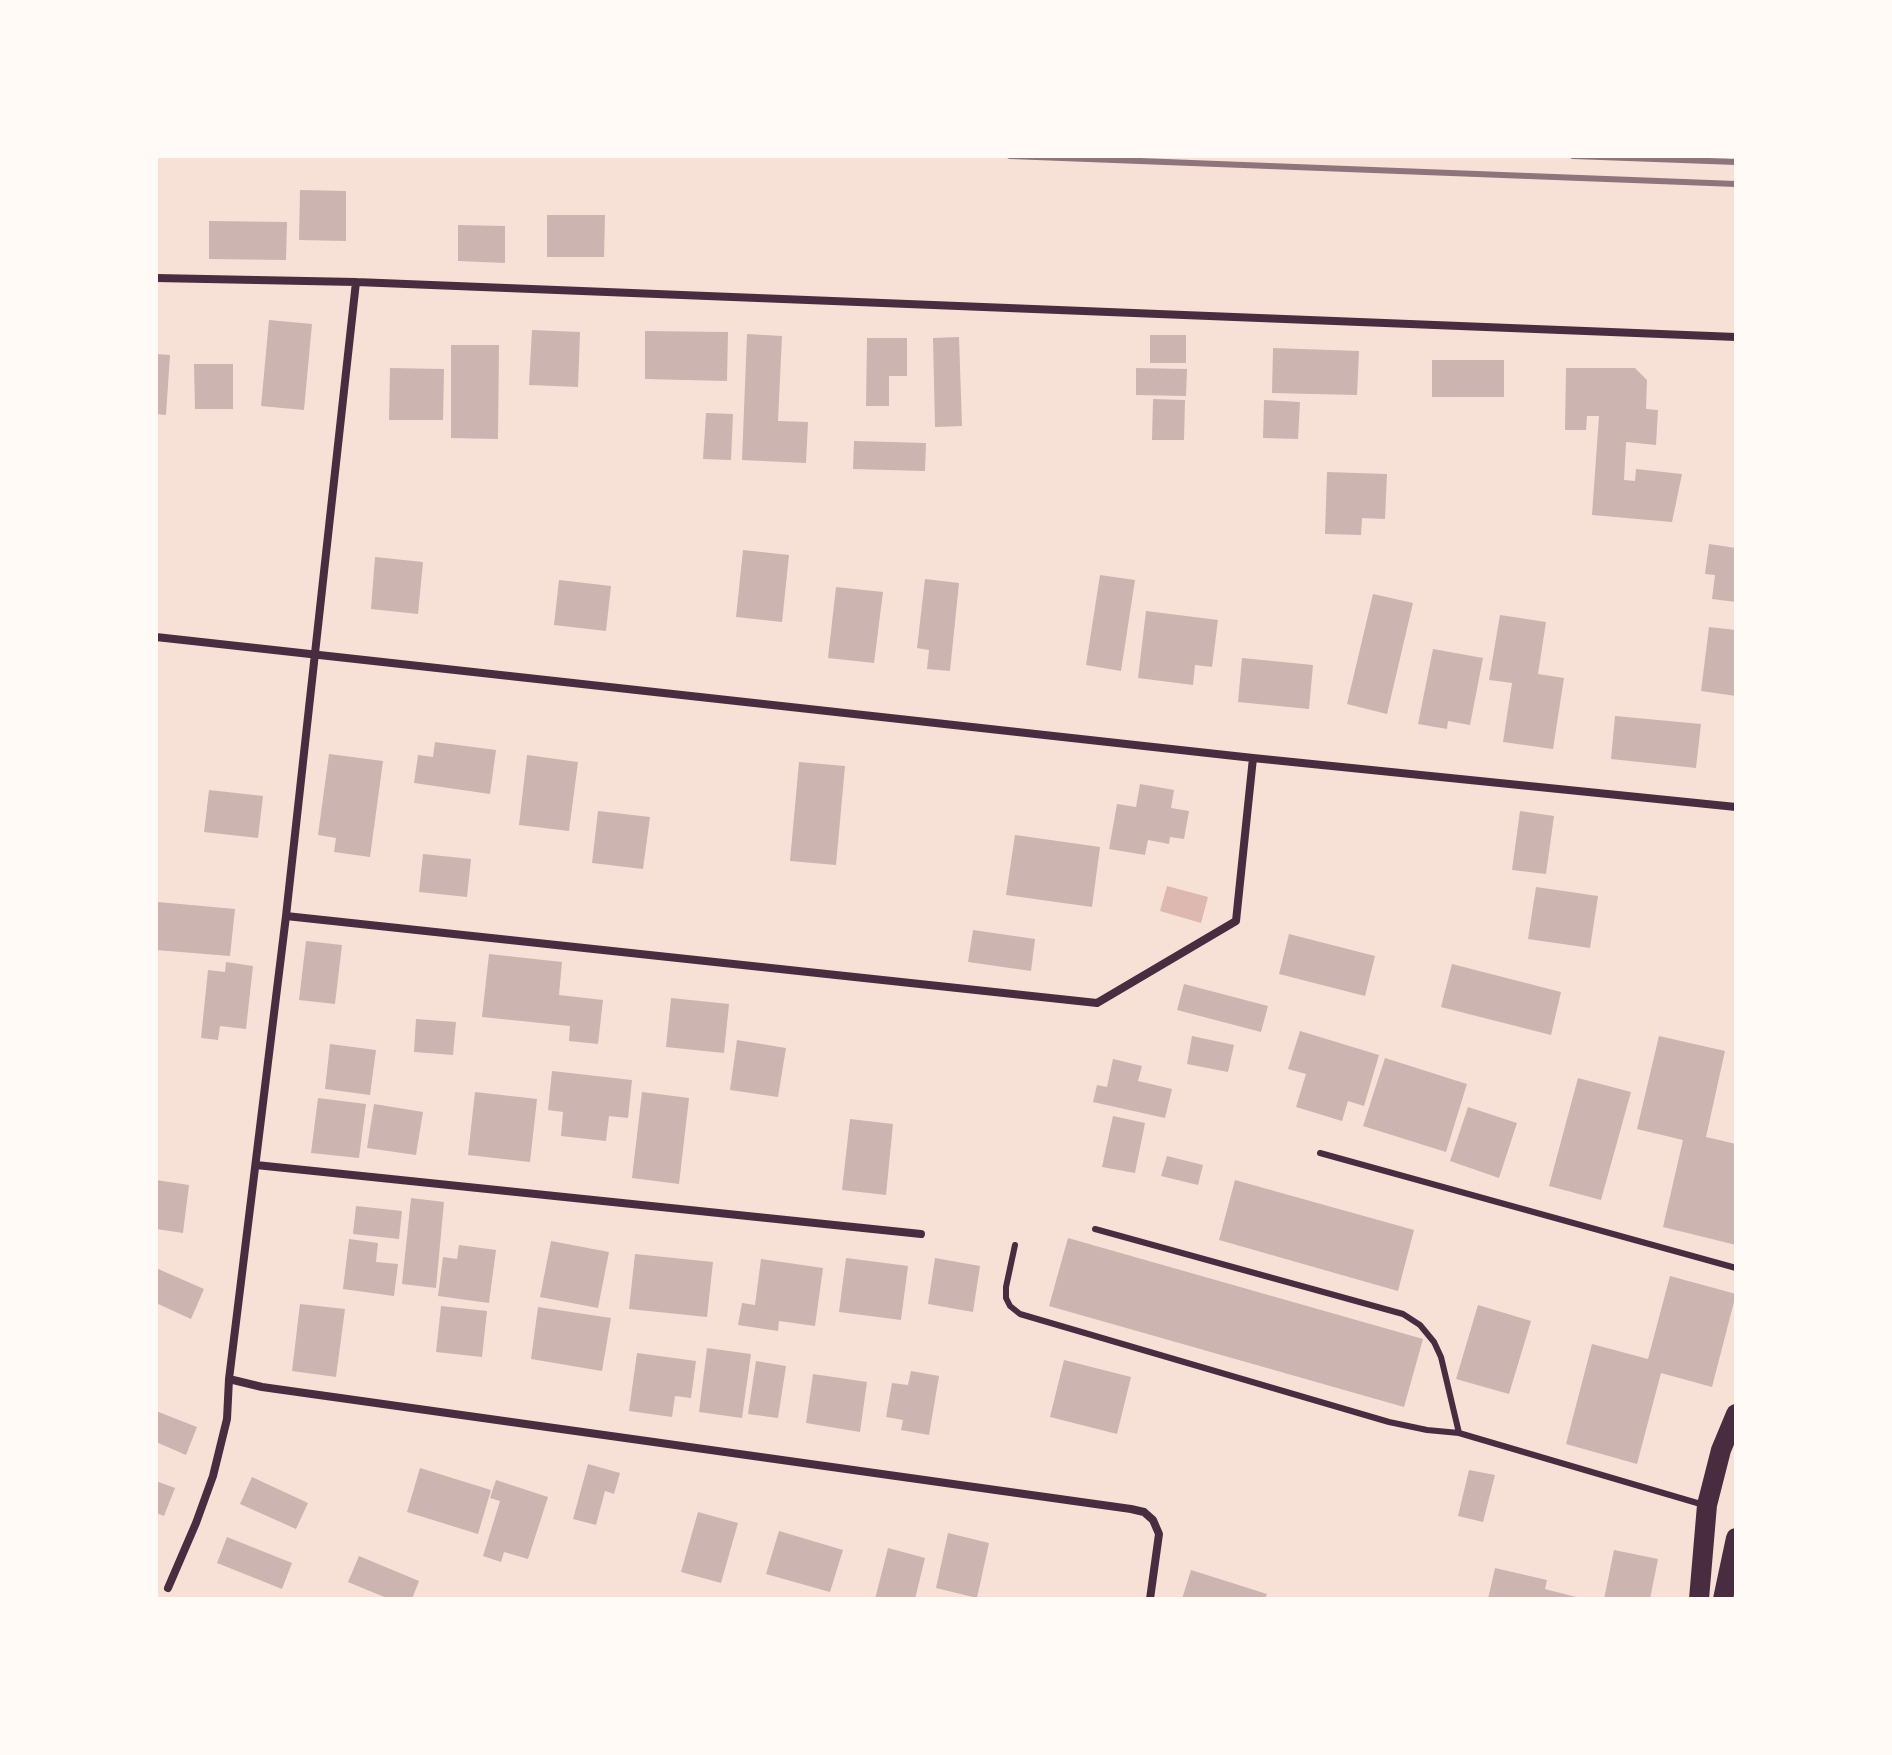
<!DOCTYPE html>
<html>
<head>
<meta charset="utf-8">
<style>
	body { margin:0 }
	#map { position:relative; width:1892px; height:1755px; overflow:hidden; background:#f7e1d7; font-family:Montserrat,sans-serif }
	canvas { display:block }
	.frame { position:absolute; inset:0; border:158px solid #fffaf5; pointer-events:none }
</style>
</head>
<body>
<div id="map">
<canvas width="1892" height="1755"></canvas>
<div class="frame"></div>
</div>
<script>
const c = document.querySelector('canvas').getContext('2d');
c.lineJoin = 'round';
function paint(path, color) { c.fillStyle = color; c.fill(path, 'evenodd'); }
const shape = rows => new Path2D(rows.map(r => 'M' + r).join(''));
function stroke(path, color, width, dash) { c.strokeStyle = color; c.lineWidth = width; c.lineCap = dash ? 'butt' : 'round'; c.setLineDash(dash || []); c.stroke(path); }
paint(shape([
	[1167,886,1208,897,1201,923,1160,911]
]), '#dcb8b0');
paint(shape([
	[300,190,346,191,346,241,299,240],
	[547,215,605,215,604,257,547,257],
	[209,221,287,222,286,260,209,259],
	[458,225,505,226,505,263,458,261],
	[269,320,312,324,304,410,261,406],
	[532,330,580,332,578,387,529,385],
	[645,331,728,332,727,381,645,379],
	[747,334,782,336,778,421,808,422,806,463,742,460],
	[1150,335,1186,335,1186,363,1150,363],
	[959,337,962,426,935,427,933,338],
	[867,338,907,338,907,376,889,376,889,406,866,406],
	[451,345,499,345,498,439,451,438],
	[1273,348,1359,351,1357,395,1272,393],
	[156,354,170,355,166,415,156,414],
	[1432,360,1504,360,1504,397,1432,397],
	[194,364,233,364,233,409,195,409],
	[390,368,444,369,443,420,389,420],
	[1136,368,1187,369,1186,396,1136,395],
	[1566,368,1635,368,1647,380,1646,409,1658,410,1656,445,1626,442,1624,480,1635,481,1636,469,1682,474,1672,522,1592,515,1599,416,1587,416,1586,430,1565,430],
	[1153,399,1185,400,1184,440,1152,440],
	[1264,400,1300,402,1298,439,1263,438],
	[706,413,733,414,731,460,703,459],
	[854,441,926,443,925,471,853,469],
	[1327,472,1387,474,1385,519,1362,518,1361,535,1325,534],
	[1709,544,1736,548,1736,602,1712,599,1715,575,1705,574],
	[743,550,789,555,782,622,736,617],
	[375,557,423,562,418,614,371,609],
	[1100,575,1135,580,1121,671,1086,665],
	[925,579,959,583,950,671,927,669,929,650,917,648],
	[559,580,611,586,606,631,554,625],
	[836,587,883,592,874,663,828,658],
	[1373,594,1413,603,1387,714,1347,704],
	[1146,611,1218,620,1212,667,1195,665,1193,685,1138,678],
	[1500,615,1546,622,1538,674,1564,678,1553,749,1503,742,1512,683,1489,680],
	[1709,627,1736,630,1736,696,1701,691],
	[1433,649,1483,658,1470,725,1448,721,1447,729,1418,724],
	[1242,658,1313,665,1309,709,1238,702],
	[1615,716,1701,724,1696,768,1611,759],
	[435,742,496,750,490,794,414,783,418,755,433,757],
	[329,754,383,761,370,857,334,852,336,838,318,835],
	[527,755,578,762,569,831,519,825],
	[799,762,845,766,836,865,790,861],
	[1140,784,1174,790,1171,808,1189,811,1184,839,1170,837,1169,844,1148,840,1145,855,1109,849,1117,804,1136,807],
	[209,790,263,796,258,838,204,832],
	[598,811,650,817,643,869,592,863],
	[1520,811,1554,816,1546,874,1512,870],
	[1015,835,1100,847,1092,907,1006,895],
	[423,854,471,859,467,897,419,892],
	[1536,887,1598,896,1590,948,1528,939],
	[158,902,235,909,230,956,156,950],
	[973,930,1035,939,1031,971,968,962],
	[1289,934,1375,956,1365,996,1279,974],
	[306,941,342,945,335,1004,299,1000],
	[489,954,562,962,559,995,603,1000,598,1044,569,1041,570,1026,482,1017],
	[226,962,253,966,246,1029,220,1026,218,1040,201,1038,208,970,225,972],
	[1452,964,1561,992,1551,1035,1441,1007],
	[1184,984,1268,1006,1261,1032,1177,1010],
	[671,998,729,1004,724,1053,666,1047],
	[416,1019,456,1022,453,1055,414,1052],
	[1300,1031,1379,1055,1364,1106,1348,1101,1342,1121,1296,1107,1306,1074,1288,1069],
	[1192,1036,1234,1045,1228,1072,1187,1064],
	[1659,1036,1725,1051,1706,1137,1736,1144,1736,1245,1663,1227,1683,1140,1637,1129],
	[737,1040,786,1048,778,1097,730,1090],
	[330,1044,376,1050,370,1095,325,1089],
	[1385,1058,1467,1084,1446,1152,1363,1126],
	[1113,1059,1142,1066,1138,1081,1172,1089,1165,1118,1093,1102,1097,1085,1107,1087],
	[552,1071,632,1080,628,1118,609,1116,606,1141,561,1136,563,1112,548,1110],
	[1578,1078,1631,1092,1601,1200,1549,1186],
	[475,1092,537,1099,530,1162,468,1155],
	[642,1092,689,1098,679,1184,632,1178],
	[318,1098,366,1104,359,1158,311,1153],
	[374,1104,423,1112,416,1155,367,1148],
	[1468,1107,1517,1123,1499,1178,1450,1161],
	[1113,1116,1145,1123,1135,1173,1102,1167],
	[850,1119,893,1124,886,1195,842,1190],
	[1167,1156,1203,1165,1198,1185,1161,1176],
	[156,1180,189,1185,183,1233,156,1229],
	[1235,1180,1414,1230,1398,1291,1219,1240],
	[411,1198,444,1202,436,1288,402,1284],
	[356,1206,402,1211,399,1239,353,1234],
	[1068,1238,1423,1339,1404,1407,1049,1306],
	[349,1239,378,1243,376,1262,398,1264,394,1296,343,1289],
	[551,1241,609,1252,598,1308,540,1297],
	[459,1245,496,1250,489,1303,438,1296,443,1257,457,1259],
	[635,1254,713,1262,707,1317,629,1309],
	[846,1258,908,1266,901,1320,839,1312],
	[935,1258,980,1266,973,1312,928,1304],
	[761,1259,823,1268,815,1326,779,1321,778,1331,738,1325,742,1303,755,1305],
	[156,1268,204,1289,191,1319,156,1303],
	[1670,1276,1736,1294,1712,1387,1661,1373,1637,1464,1566,1444,1592,1344,1648,1359],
	[300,1304,345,1309,336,1377,292,1371],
	[1478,1305,1531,1321,1509,1394,1456,1379],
	[441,1306,487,1311,482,1357,436,1352],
	[538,1307,611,1318,602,1371,531,1359],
	[707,1348,751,1354,742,1418,699,1412],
	[637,1353,696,1361,691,1398,675,1396,672,1417,629,1411],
	[1064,1360,1131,1377,1117,1434,1050,1417],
	[756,1361,786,1366,778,1418,748,1414],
	[911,1371,939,1376,929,1435,901,1430,903,1420,886,1417,892,1383,908,1385],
	[813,1374,867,1382,860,1432,806,1423],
	[156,1411,197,1427,186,1455,156,1442],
	[588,1464,620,1473,614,1494,605,1491,596,1525,573,1519],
	[420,1468,491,1490,478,1534,407,1512],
	[1469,1470,1495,1475,1483,1522,1458,1516],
	[252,1477,308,1503,296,1529,240,1504],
	[496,1480,548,1497,528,1559,504,1552,501,1562,483,1556,500,1501,490,1498],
	[156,1481,175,1488,164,1516,156,1513],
	[698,1512,738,1523,721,1583,681,1572],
	[779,1531,843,1550,830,1592,766,1574],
	[948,1533,989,1543,977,1598,936,1588],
	[227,1537,292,1563,282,1589,217,1563],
	[888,1548,925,1558,915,1599,875,1599],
	[1614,1550,1658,1559,1650,1599,1604,1599],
	[359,1556,419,1581,412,1599,389,1599,348,1582],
	[1495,1568,1547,1580,1545,1589,1584,1599,1488,1599],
	[1191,1570,1267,1594,1265,1599,1182,1599]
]), '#ccb4b1');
stroke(shape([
	[1320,1153,1736,1268],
	[1095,1229,1403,1314,1420,1325,1434,1342,1441,1357,1459,1433],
	[1015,1245,1006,1287,1006,1298,1010,1306,1020,1314,1389,1422,1427,1430,1459,1433,1704,1505]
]), '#4a2c40', 6);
stroke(shape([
	[156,278,356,282,1736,337],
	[156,637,1253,758,1736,807],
	[286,916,1097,1003,1236,921,1253,758],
	[256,1165,921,1234],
	[229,1379,286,916,356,282],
	[168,1588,196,1523,213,1476,227,1419,229,1379,262,1387,1131,1509,1144,1512,1153,1520,1159,1534,1150,1599]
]), '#4a2c40', 8);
stroke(shape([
	[1699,1599,1707,1505,1721,1450,1736,1414],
	[1723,1599,1736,1538]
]), '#4a2c40', 20);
stroke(shape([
	[1010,156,1736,184],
	[1573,156,1736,162]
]), '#8f747c', 6);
</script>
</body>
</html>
